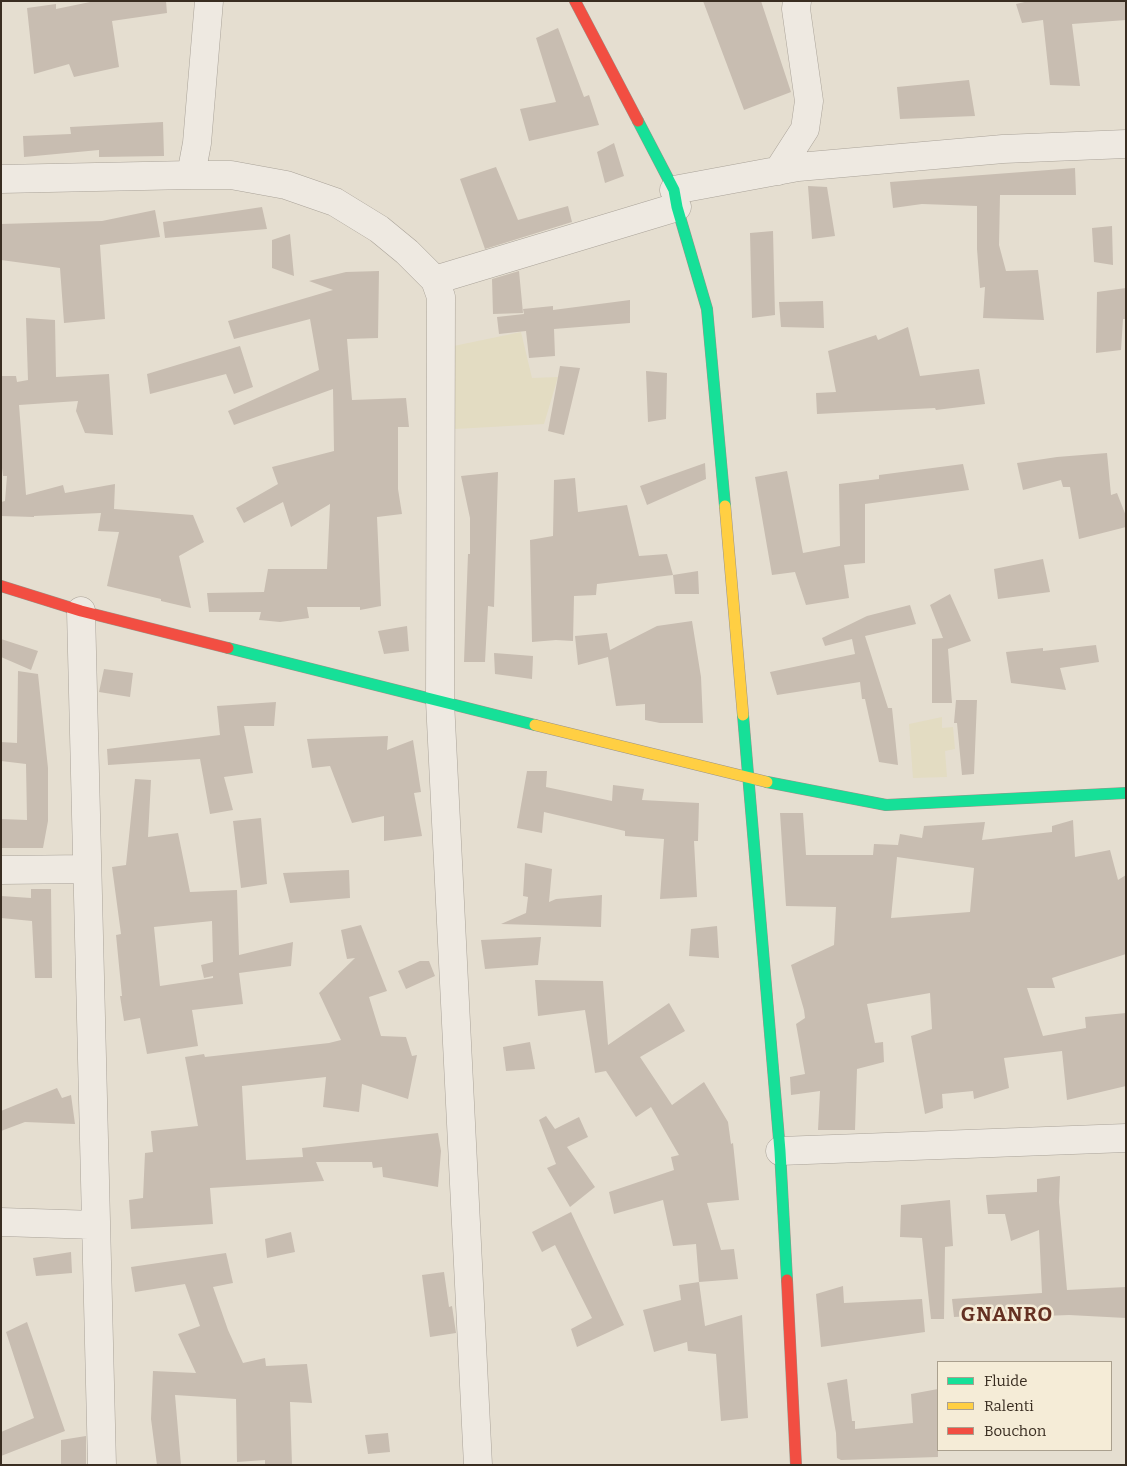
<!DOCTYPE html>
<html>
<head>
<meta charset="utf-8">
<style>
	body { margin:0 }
	#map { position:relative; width:1127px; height:1466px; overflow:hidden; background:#e5ded0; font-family:Bitter,serif }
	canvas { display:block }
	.frame { position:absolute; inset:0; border:2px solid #392d21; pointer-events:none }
	.legend { position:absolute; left:937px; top:1361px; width:175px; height:90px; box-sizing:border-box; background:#f5ecd7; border:1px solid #aaa08e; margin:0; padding:6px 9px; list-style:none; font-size:15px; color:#392d21 }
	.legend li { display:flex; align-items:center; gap:10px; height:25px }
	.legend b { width:25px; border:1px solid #aaa08e }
</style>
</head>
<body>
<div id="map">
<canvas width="1127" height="1466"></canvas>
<div class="frame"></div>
<ul class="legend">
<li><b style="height:6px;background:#16e098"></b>Fluide</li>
<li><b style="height:6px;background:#ffcf43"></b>Ralenti</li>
<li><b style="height:6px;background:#f24e42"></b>Bouchon</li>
</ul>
</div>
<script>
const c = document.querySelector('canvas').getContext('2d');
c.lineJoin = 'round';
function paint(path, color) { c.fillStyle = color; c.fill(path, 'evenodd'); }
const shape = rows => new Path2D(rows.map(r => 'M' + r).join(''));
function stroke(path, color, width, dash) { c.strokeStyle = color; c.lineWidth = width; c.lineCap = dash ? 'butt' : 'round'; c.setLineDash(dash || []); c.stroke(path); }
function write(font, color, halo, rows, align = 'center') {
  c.font = font + ' Bitter,serif'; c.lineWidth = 5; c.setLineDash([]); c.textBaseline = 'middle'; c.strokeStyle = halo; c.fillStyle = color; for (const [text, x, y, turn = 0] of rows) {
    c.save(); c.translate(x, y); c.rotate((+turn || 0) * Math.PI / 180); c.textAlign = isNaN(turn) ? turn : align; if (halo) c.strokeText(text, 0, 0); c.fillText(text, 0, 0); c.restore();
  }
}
paint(shape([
	[521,332,532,378,558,377,544,424,455,429,449,347],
	[942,717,942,728,953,727,955,749,945,751,947,777,913,778,909,724]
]), '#e3dcc2');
paint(shape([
	[95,1,166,1,167,13,112,21,119,67,74,77,69,64,34,74,27,8,56,4,56,9],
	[703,1,761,1,791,92,744,110],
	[1029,1,1126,1,1126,20,1072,24,1080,86,1050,85,1043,20,1022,23,1016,4],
	[558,28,584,97,589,95,599,125,529,141,520,109,556,102,536,38],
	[969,80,975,116,900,119,897,87],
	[163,122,164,156,99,157,99,150,24,157,23,136,71,134,70,127],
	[614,143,624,176,605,183,597,152],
	[496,167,518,220,568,206,572,222,485,249,460,179],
	[1075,168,1076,195,1000,195,999,245,1006,271,1038,270,1044,320,983,318,985,287,980,288,977,249,977,206,922,204,893,208,890,182],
	[808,186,827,187,835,236,812,239],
	[262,207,267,229,165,238,163,222],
	[155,210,160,237,100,245,105,319,64,323,60,268,1,260,1,224,102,221],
	[1112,226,1113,265,1094,262,1092,228],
	[773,231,775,315,752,318,750,233],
	[290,234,294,276,272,268,272,240],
	[379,271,378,338,347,339,352,400,406,398,409,427,398,427,398,489,402,514,377,517,381,606,360,610,360,607,307,607,309,618,280,622,259,620,261,612,209,612,207,593,264,592,268,569,327,569,330,504,291,527,283,502,244,523,236,508,278,484,272,467,334,451,333,389,234,425,228,411,319,370,310,319,234,339,228,321,333,290,309,281,346,272],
	[519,271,523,313,493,314,492,279],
	[1126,288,1126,319,1123,319,1121,350,1096,353,1097,292],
	[630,300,630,323,554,329,555,356,529,358,526,331,499,334,497,317,524,314,523,309,553,306,553,310],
	[823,301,824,328,781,327,779,302],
	[26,318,55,320,56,377,109,374,113,435,85,433,76,411,78,401,19,405,26,495,63,485,65,493,115,484,114,509,193,515,204,542,179,556,191,608,161,601,161,599,107,586,119,532,98,531,101,513,34,516,34,517,1,516,1,502,5,501,7,476,3,476,1,460,1,376,16,376,17,382,28,380],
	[908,327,920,376,979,369,985,404,936,410,935,408,817,414,816,393,836,392,828,351,876,335,878,340],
	[240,346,253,387,234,394,226,374,150,394,147,374],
	[560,366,580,368,564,435,548,431],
	[646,371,667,373,666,419,648,422],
	[1107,453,1111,495,1117,493,1126,516,1126,527,1079,539,1070,487,1063,487,1061,480,1023,490,1017,463,1057,457],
	[705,463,706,479,647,505,640,486],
	[963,464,969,490,865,504,865,563,844,565,849,598,806,605,795,572,772,575,755,477,787,471,803,553,840,546,839,484,879,479,879,475],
	[498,472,494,607,488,606,485,662,464,662,468,554,470,554,470,518,461,476],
	[575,478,578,512,627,505,639,556,667,554,673,575,597,584,596,595,574,596,573,641,556,640,532,642,530,540,553,536,554,480],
	[1043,559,1050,592,998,599,994,569],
	[698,571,699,594,675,594,673,575],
	[950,594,971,641,948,649,952,703,932,703,932,639,943,638,930,605],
	[910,605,916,624,865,636,888,708,892,708,898,765,879,762,865,699,862,699,860,682,777,695,770,672,855,654,852,639,825,646,822,638,867,616],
	[692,621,701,677,703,723,660,723,645,720,645,704,616,706,608,657,578,665,575,636,607,633,610,650,657,626],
	[407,626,409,651,384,654,378,631],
	[1,639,38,651,31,670,1,657],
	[1096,645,1099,662,1060,668,1066,690,1011,683,1006,652,1043,648,1043,651],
	[494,653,533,656,532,679,495,674],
	[104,669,133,673,130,697,99,692],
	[18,671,38,674,48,768,48,821,43,848,1,848,1,819,27,820,26,764,1,761,1,742,17,743],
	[956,700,977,700,974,774,962,775,957,723,954,723],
	[276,702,274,726,244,726,253,773,224,777,233,810,210,814,200,759,108,765,107,749,220,735,217,706],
	[388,736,387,750,413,740,421,792,414,793,422,836,384,841,384,816,352,823,330,766,312,768,307,739],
	[527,771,547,771,546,787,612,801,613,785,644,789,642,800,699,803,698,841,694,841,697,897,660,899,664,839,625,836,625,831,544,812,542,833,517,828],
	[135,779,151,780,148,837,178,833,190,892,237,890,239,955,293,942,291,966,239,973,243,1004,192,1010,198,1046,147,1054,140,1018,124,1021,120,996,122,996,116,935,121,934,112,867,126,865],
	[212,921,213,962,201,965,204,978,213,976,213,978,160,986,154,927],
	[780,813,803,813,806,855,873,855,874,844,898,845,900,834,922,838,924,826,985,822,982,840,1052,832,1052,826,1073,820,1075,857,1110,850,1118,880,1126,875,1126,954,1052,978,1055,988,1027,988,1043,1036,1086,1028,1085,1017,1126,1013,1126,1086,1067,1100,1062,1051,1004,1058,1009,1088,974,1099,973,1091,942,1094,943,1108,925,1114,911,1036,932,1029,930,993,867,1004,875,1043,883,1042,884,1062,857,1069,855,1130,818,1130,820,1091,791,1095,790,1077,805,1074,796,1024,805,1018,804,1010,791,965,834,945,836,907,786,906],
	[897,857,974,868,970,912,891,918],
	[261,818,267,884,241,888,233,821],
	[525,863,552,869,549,902,556,899,602,895,601,927,501,924,526,913,528,897,523,896],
	[349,870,350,898,290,903,283,873],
	[31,889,51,889,52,978,35,978,32,921,1,918,1,896,31,898],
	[361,925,387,991,369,997,381,1036,406,1037,412,1056,417,1055,408,1099,362,1084,359,1112,323,1107,326,1077,242,1086,246,1160,303,1157,302,1148,438,1133,441,1151,438,1187,383,1177,382,1167,373,1168,372,1162,316,1162,324,1181,210,1188,213,1224,131,1229,129,1200,143,1198,145,1153,153,1152,151,1131,198,1126,185,1057,204,1054,205,1057,329,1043,341,1040,319,993,355,958,347,959,341,930],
	[717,926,719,958,689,956,691,929],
	[541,937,538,965,485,969,481,940],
	[420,961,429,961,435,976,406,989,398,971],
	[535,980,603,981,608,1045,669,1003,685,1031,640,1057,672,1105,704,1082,728,1122,731,1144,733,1143,739,1200,707,1203,721,1250,734,1249,738,1279,699,1282,696,1244,673,1246,663,1200,614,1214,609,1192,674,1170,671,1157,679,1155,651,1107,636,1117,606,1071,595,1073,585,1010,538,1016],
	[530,1042,535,1069,506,1071,503,1047],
	[57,1088,62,1098,71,1095,75,1124,25,1122,1,1131,1,1111],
	[546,1116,555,1129,579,1117,588,1137,567,1147,595,1187,570,1207,547,1168,556,1164,539,1120],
	[1060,1176,1059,1202,1067,1290,1126,1287,1126,1318,1069,1315,1044,1316,1044,1312,954,1317,952,1299,1042,1293,1039,1230,1011,1241,1005,1214,988,1214,986,1195,1037,1192,1037,1179],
	[950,1200,953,1246,945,1247,944,1319,931,1319,922,1238,900,1237,901,1205],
	[571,1212,624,1325,577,1347,571,1329,592,1318,555,1245,542,1252,532,1232],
	[291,1232,295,1252,267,1258,265,1239],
	[71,1252,72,1273,36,1276,33,1258],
	[226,1253,233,1283,213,1287,228,1330,243,1363,265,1358,266,1366,307,1364,312,1403,290,1402,292,1465,265,1465,265,1460,237,1462,236,1399,175,1395,181,1465,157,1465,151,1419,153,1371,196,1373,178,1334,200,1326,185,1284,135,1292,131,1267],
	[444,1272,449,1307,452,1306,456,1333,430,1337,422,1275],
	[699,1282,705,1326,742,1315,748,1418,721,1421,716,1354,688,1351,687,1342,654,1352,643,1310,681,1300,679,1285],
	[843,1286,844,1303,922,1299,925,1332,821,1347,816,1294],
	[27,1322,65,1431,1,1456,1,1432,34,1418,6,1332],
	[847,1379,852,1421,855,1421,855,1429,913,1423,911,1394,938,1389,938,1457,841,1460,837,1458,836,1433,827,1383],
	[388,1433,390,1452,368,1454,365,1435],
	[86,1436,86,1465,61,1465,61,1440]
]), '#c8bdb1');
const street = shape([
	[778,171,805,129,809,101,796,9,797,1],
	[191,175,231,175,286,185,335,202,379,229,407,252,435,280],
	[1,179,191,175,197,143,209,1],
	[674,190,798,167,1003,149,1126,144],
	[81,611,102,1465],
	[1,870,87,869],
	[780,1151,1126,1138],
	[1,1222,96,1225],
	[478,1465,440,701,441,297,435,280,677,207]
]);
const fast = shape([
	[638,121,674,190,677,207,707,309,725,506],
	[228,648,535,725],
	[743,715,780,1151,787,1280],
	[767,782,886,805,1126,793]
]);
const slow = shape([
	[725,506,743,715],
	[535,725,767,782]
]);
const jam = shape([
	[575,1,638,121],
	[1,586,81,611,228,648],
	[787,1280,796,1465]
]);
stroke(street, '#aaa399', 29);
stroke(fast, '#9a9388', 12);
stroke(slow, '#9a9388', 12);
stroke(jam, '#9a9388', 12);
stroke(street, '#eee9e1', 28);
stroke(fast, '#16e098', 11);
stroke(slow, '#ffcf43', 11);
stroke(jam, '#f24e42', 11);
c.letterSpacing = '1px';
write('bold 20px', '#643022', '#f5ecd7', [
	["GNANRO",1007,1315]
]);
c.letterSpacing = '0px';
</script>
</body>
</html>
